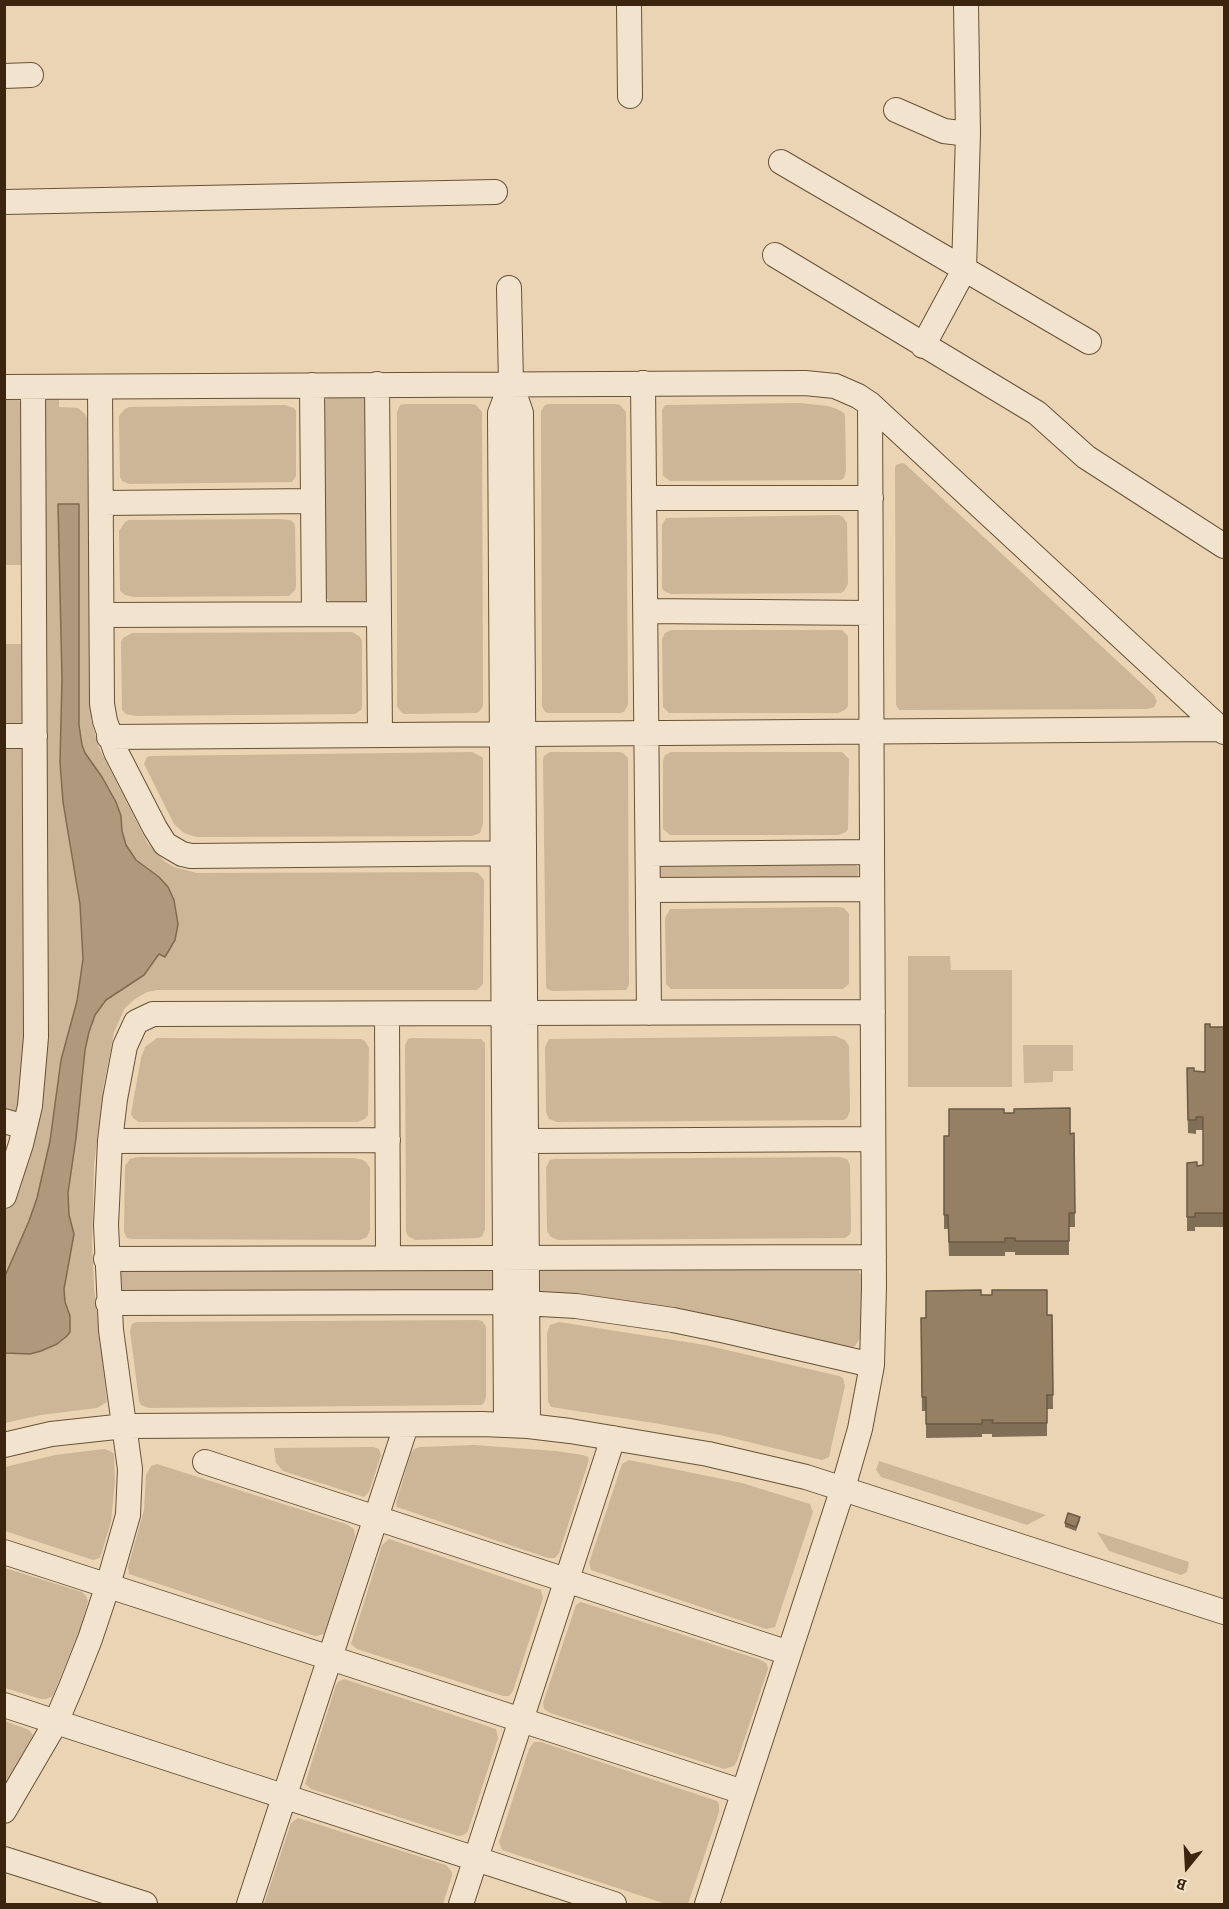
<!DOCTYPE html>
<html>
<head>
<meta charset="utf-8">
<style>
	body { margin:0 }
	#map { position:relative; width:1229px; height:1909px; overflow:hidden; background:#ead4b3; font-family:Alegreya,serif }
	canvas { display:block }
	.frame { position:absolute; inset:0; border:6px solid #3c250e; pointer-events:none }
	.north { position:absolute; left:1157px; top:1837px; width:60px; height:60px; -webkit-text-stroke:4px #f1e3ce; paint-order:stroke; rotate:198deg; font-size:16px; font-weight:700; line-height:24px; text-align:center; color:#3c250e }
	.north::after { content:''; display:block; margin:auto; width:21px; height:27px; background:#3c250e; clip-path:polygon(50% 0,100% 100%,50% 72%,0 100%) }
</style>
</head>
<body>
<div id="map">
<canvas width="1229" height="1909"></canvas>
<div class="frame"></div>
<div class="north">B</div>
</div>
<script>
const c = document.querySelector('canvas').getContext('2d');
c.lineJoin = 'round';
function paint(path, color) { c.fillStyle = color; c.fill(path, 'evenodd'); }
const shape = rows => new Path2D(rows.map(r => 'M' + r).join(''));
function stroke(path, color, width, dash) { c.strokeStyle = color; c.lineWidth = width; c.lineCap = dash ? 'butt' : 'round'; c.setLineDash(dash || []); c.stroke(path); }
paint(shape([
	[4,395,13,396,24,404,27,565,5,565],
	[330,395,362,396,367,401,367,599,364,602,331,603,324,595,323,402],
	[59,396,59,407,78,408,85,414,87,418,91,720,99,748,148,844,164,861,174,867,197,873,473,872,478,873,484,880,483,984,477,990,157,990,147,992,135,999,125,1008,114,1032,104,1084,94,1165,92,1244,94,1287,107,1402,97,1408,41,1415,5,1423,4,1214,28,1145,44,402,48,398],
	[800,403,828,406,837,409,844,413,845,416,846,471,844,478,841,480,670,481,663,476,662,410,665,405],
	[404,404,471,404,476,405,482,412,483,706,479,712,476,713,404,714,401,712,397,706,397,412,400,405],
	[549,404,615,404,620,405,626,412,628,705,624,712,620,713,549,713,545,712,542,706,541,411,545,405],
	[285,405,294,408,296,411,296,476,292,482,130,484,122,481,120,477,119,422,119,416,125,409,129,407],
	[902,463,905,464,1154,695,1157,701,1154,707,1148,709,899,710,896,705,895,468,896,465],
	[839,515,843,517,847,523,848,584,844,591,841,593,671,594,664,591,662,588,662,525,666,518],
	[278,519,290,520,294,523,295,527,296,587,295,590,289,596,134,597,125,595,120,591,119,531,125,522,129,520],
	[671,630,842,630,848,636,848,706,845,710,838,713,669,713,663,707,662,639,665,633],
	[352,632,360,637,362,641,362,706,361,710,355,714,136,716,126,714,122,710,121,642,123,638,132,633],
	[4,644,28,644,24,724,5,730],
	[4,743,23,745,31,1030,19,1112,4,1115],
	[472,752,482,757,483,760,483,824,480,833,472,836,196,837,184,833,174,824,144,764,147,757,150,756],
	[550,752,619,752,623,753,628,758,629,985,626,990,552,991,547,989,546,986,543,760,544,756],
	[671,752,842,752,849,759,848,829,846,832,838,835,670,835,663,829,663,761,665,755],
	[853,862,859,868,858,876,856,879,658,879,658,865],
	[838,907,844,908,849,914,849,984,843,989,671,989,666,984,665,918,670,909],
	[908,956,950,956,951,970,1012,970,1012,1087,908,1087],
	[835,1036,845,1040,849,1046,850,1111,847,1118,844,1120,557,1122,549,1119,546,1112,545,1047,549,1039],
	[157,1038,361,1039,365,1041,369,1048,368,1115,365,1119,357,1122,139,1122,133,1118,131,1114,141,1058,145,1047],
	[412,1038,478,1039,481,1039,485,1043,485,1230,482,1236,479,1238,415,1240,408,1236,406,1232,405,1045,408,1039],
	[1023,1045,1073,1045,1073,1071,1053,1071,1053,1082,1024,1083],
	[138,1157,354,1158,363,1160,366,1162,370,1168,370,1230,367,1237,360,1240,131,1239,127,1238,124,1232,125,1166,130,1159],
	[839,1157,847,1159,850,1165,851,1230,850,1234,845,1238,558,1240,551,1237,547,1231,546,1167,550,1160,554,1159],
	[485,1267,494,1270,495,1287,493,1290,121,1291,119,1272,122,1269],
	[853,1268,858,1270,863,1279,861,1337,855,1346,850,1348,543,1294,539,1291,537,1273,539,1270],
	[478,1320,482,1321,486,1326,486,1397,484,1403,481,1405,149,1408,141,1405,139,1401,130,1331,132,1324,136,1322],
	[559,1322,705,1345,839,1376,843,1378,845,1386,829,1457,822,1460,720,1435,660,1424,551,1407,548,1402,547,1333,550,1325],
	[474,1445,556,1451,583,1455,588,1457,589,1460,559,1553,555,1558,548,1558,397,1507,396,1503,411,1453,414,1449,420,1447],
	[373,1447,379,1449,381,1455,369,1492,364,1497,283,1471,276,1463,274,1448],
	[104,1449,110,1451,114,1454,115,1481,111,1522,100,1558,93,1560,5,1531,5,1467,55,1455],
	[629,1460,742,1483,810,1504,813,1512,775,1627,766,1629,591,1570,589,1563,622,1464],
	[879,1461,1046,1515,1027,1525,881,1477,876,1470],
	[157,1464,346,1524,354,1529,355,1537,324,1634,315,1636,129,1574,128,1567,144,1510,146,1475,151,1466],
	[1097,1532,1189,1562,1187,1572,1181,1575,1109,1551],
	[389,1539,541,1590,543,1598,513,1691,509,1696,503,1696,357,1649,351,1644,382,1545],
	[5,1568,82,1592,86,1596,88,1601,80,1629,54,1693,51,1697,46,1699,41,1699,5,1688],
	[581,1602,761,1660,767,1664,768,1669,737,1761,734,1766,724,1769,550,1713,544,1709,543,1703,575,1608,576,1605],
	[344,1679,496,1729,498,1738,468,1831,464,1835,458,1836,311,1789,305,1784,336,1685,339,1681],
	[5,1721,29,1730,33,1735,5,1786],
	[534,1742,541,1742,717,1801,719,1804,719,1812,688,1904,666,1904,502,1850,499,1842,529,1749],
	[298,1818,446,1865,452,1872,452,1876,443,1904,264,1904,291,1823]
]), '#ccb697');
const water = shape([
	[58,504,79,504,79,725,82,745,85,753,102,777,116,802,121,816,122,831,126,845,136,860,159,877,168,887,174,900,178,924,175,940,165,957,159,954,144,975,106,1000,95,1015,89,1032,85,1050,76,1138,68,1193,69,1215,74,1234,64,1289,65,1302,70,1316,70,1332,67,1336,57,1344,41,1351,30,1354,5,1353,5,1276,29,1221,37,1198,50,1141,61,1060,77,1001,83,959,80,904,63,802,60,762,62,679,58,504]
]);
paint(water, '#af987b');
stroke(water, '#816a4f', 1.5);
const minor = shape([
	[629,4,630,96],
	[4,76,31,75],
	[896,110,944,131,968,134],
	[781,162,1089,342],
	[4,202,495,192],
	[775,255,1037,413,1086,457,1224,546],
	[509,288,511,384,521,413,528,1426],
	[923,346,964,270,968,134,966,4],
	[643,383,649,1013],
	[377,384,380,735],
	[312,385,314,614],
	[4,387,805,383,835,386,858,396,870,404,1224,732],
	[100,387,102,704,105,721,116,752,155,828,165,844,182,854,191,856,519,853],
	[644,498,871,498],
	[102,503,313,501],
	[646,611,871,613],
	[102,615,379,614],
	[4,736,35,736],
	[109,737,1221,729],
	[648,854,872,852],
	[648,890,872,889],
	[387,1014,388,1258],
	[4,1121,25,1127],
	[110,1141,388,1140],
	[526,1141,873,1139],
	[4,1196,21,1144,30,1106,36,1037,33,387],
	[106,1259,874,1257],
	[108,1303,505,1302,576,1306,673,1320,726,1331,872,1365],
	[506,1424,500,413,511,384],
	[4,1445,51,1434,125,1426,482,1424,528,1426,570,1431,708,1454,806,1477,1224,1612],
	[205,1462,789,1653],
	[4,1552,743,1792],
	[4,1705,614,1904],
	[4,1811,56,1722,71,1687,90,1639,108,1585,128,1515,130,1469,111,1330,106,1225,110,1141,115,1099,125,1046,136,1022,153,1014,873,1012],
	[4,1859,145,1904],
	[249,1904,406,1426],
	[461,1904,613,1438],
	[707,1904,843,1488,860,1429,872,1365,874,1287,870,404]
]);
stroke(minor, '#685137', 26);
stroke(minor, '#f1e3ce', 24);
paint(shape([
	[1210,1027,1224,1027,1224,1227,1195,1227,1195,1231,1187,1231,1187,1163,1197,1166,1203,1165,1203,1130,1196,1130,1196,1134,1188,1133,1187,1068,1194,1071,1205,1072],
	[1004,1113,1070,1134,1074,1133,1075,1227,1069,1227,1069,1255,1015,1255,1015,1252,1005,1252,1005,1256,949,1256,948,1229,944,1229,944,1136,949,1136],
	[981,1295,1047,1315,1052,1315,1053,1409,1047,1409,1047,1436,992,1437,992,1434,982,1434,982,1437,926,1438,926,1411,922,1411,921,1318,926,1318],
	[1080,1520,1076,1531,1065,1527,1065,1523]
]), '#816e56');
const building = shape([
	[1205,1024,1210,1024,1210,1027,1224,1027,1224,1213,1195,1213,1195,1217,1187,1217,1187,1163,1197,1162,1197,1166,1203,1165,1203,1117,1196,1117,1196,1120,1188,1120,1187,1068,1194,1068,1194,1071,1205,1072,1205,1024],
	[1070,1108,1070,1134,1074,1133,1075,1213,1069,1213,1069,1241,1015,1241,1015,1238,1005,1238,1005,1242,949,1242,948,1215,944,1215,944,1136,949,1136,949,1109,1004,1109,1004,1113,1014,1113,1014,1109,1070,1108],
	[981,1290,981,1295,992,1295,992,1290,1047,1290,1047,1315,1052,1315,1053,1395,1047,1395,1047,1423,992,1423,993,1420,982,1420,982,1424,926,1424,926,1397,922,1397,921,1318,926,1318,926,1291,981,1290],
	[1068,1513,1080,1517,1076,1527,1065,1523,1068,1513]
]);
paint(building, '#968064');
stroke(building, '#695a46', 1.5);
</script>
</body>
</html>
